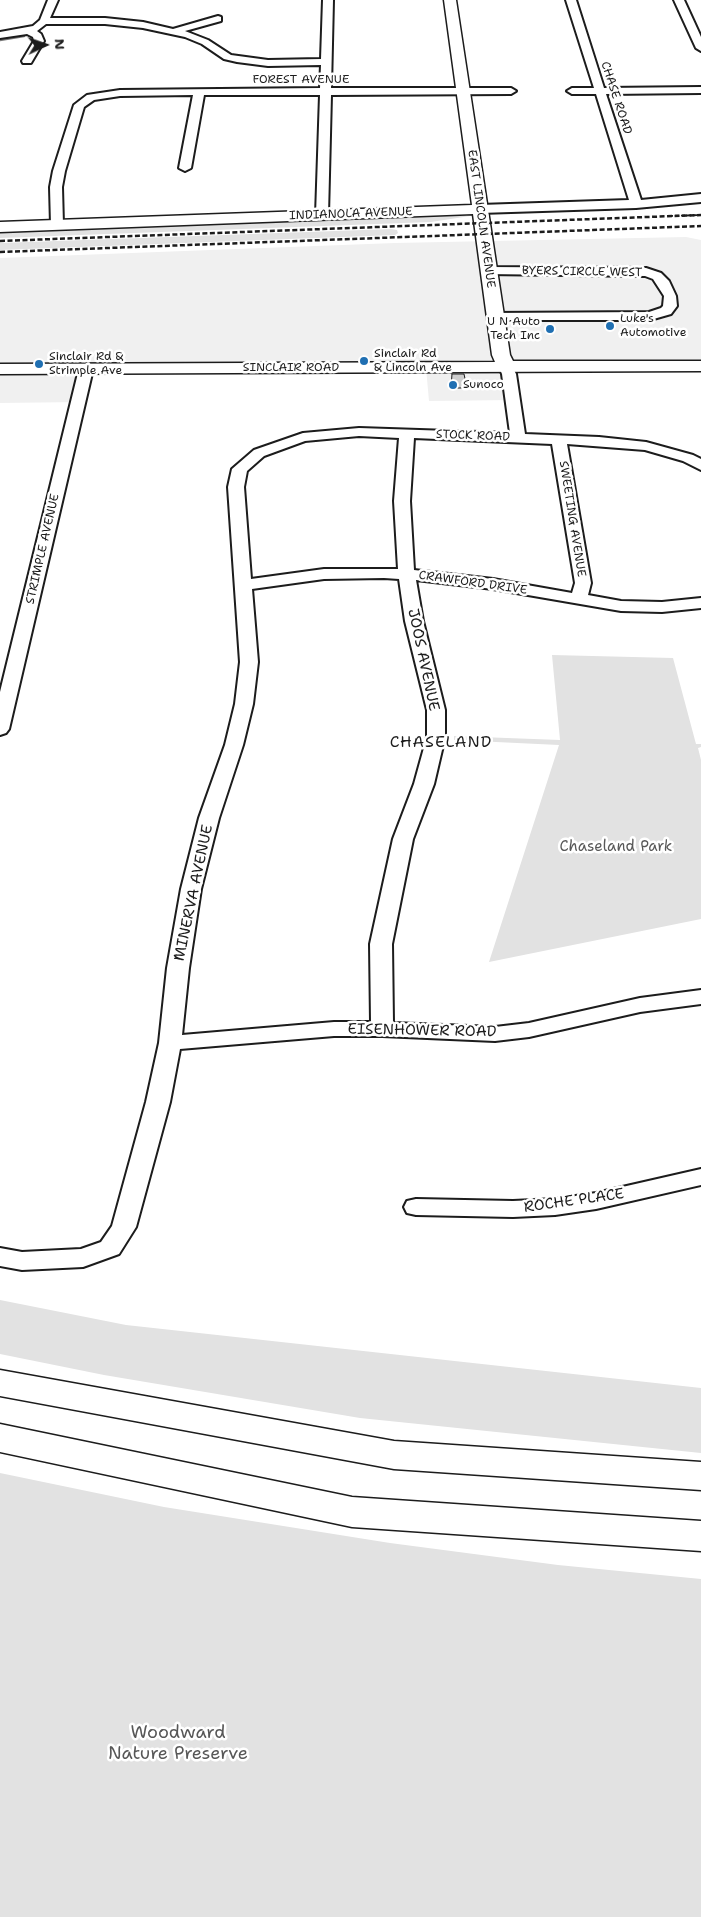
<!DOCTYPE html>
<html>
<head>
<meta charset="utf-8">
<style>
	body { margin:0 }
	#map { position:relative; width:701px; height:1917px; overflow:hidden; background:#fff; font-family:"Shantell Sans",sans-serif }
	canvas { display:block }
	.north { position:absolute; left:20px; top:20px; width:50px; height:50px; -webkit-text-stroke:4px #fff; paint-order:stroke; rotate:87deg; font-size:14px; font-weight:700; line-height:20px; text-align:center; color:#1c1c1c }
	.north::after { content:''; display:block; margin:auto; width:18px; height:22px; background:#1c1c1c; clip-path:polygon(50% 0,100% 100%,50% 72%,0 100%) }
</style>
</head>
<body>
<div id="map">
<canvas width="701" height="1917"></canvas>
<div class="north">N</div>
</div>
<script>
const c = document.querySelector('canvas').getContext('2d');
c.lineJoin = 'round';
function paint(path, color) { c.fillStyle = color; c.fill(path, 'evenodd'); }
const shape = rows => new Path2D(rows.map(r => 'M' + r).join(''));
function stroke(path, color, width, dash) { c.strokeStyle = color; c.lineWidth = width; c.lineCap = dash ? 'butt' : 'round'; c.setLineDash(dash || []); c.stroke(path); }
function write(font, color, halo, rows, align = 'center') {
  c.font = font + ' "Shantell Sans",sans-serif'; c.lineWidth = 5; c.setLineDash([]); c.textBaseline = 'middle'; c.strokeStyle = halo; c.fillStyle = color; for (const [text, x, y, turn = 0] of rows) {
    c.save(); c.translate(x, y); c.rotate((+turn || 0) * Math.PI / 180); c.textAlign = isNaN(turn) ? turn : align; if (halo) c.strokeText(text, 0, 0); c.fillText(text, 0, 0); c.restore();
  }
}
paint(shape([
	[686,237,701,240,701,366,509,367,514,400,429,401,426,368,90,369,81,402,0,403,0,258,395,243]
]), '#f0f0f0');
paint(shape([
	[459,213,470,216,431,222,0,238,0,229],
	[391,229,397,230,398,233,395,235,0,250,0,243],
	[552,655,673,658,696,744,701,744,701,747,698,748,701,760,701,919,489,962,559,745,454,740,454,736,560,740],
	[0,1300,126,1325,701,1388,701,1453,360,1418,104,1375,0,1354],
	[0,1473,164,1507,390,1543,558,1565,701,1579,701,1917,0,1917]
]), '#e2e2e2');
stroke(shape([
	[0,40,24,36]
]), '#7a7a7a', 2.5);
const building = shape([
	[452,374,464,374,467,388,451,388,452,374]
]);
paint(building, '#cecece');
stroke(building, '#1c1c1c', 1);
const street = shape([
	[48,0,58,0,50,18,105,18,143,22,173,29,218,16,221,17,221,21,185,31,208,40,231,55,268,60,321,59,323,0,333,0,331,88,511,88,516,91,511,94,331,95,328,215,322,219,316,215,320,95,204,95,191,168,185,171,179,168,193,95,120,96,94,100,84,107,65,171,62,187,63,225,57,229,51,225,50,187,53,171,74,105,87,95,120,90,320,88,321,65,268,66,237,62,224,59,202,44,185,37,143,28,105,24,46,24,37,31,41,34,44,41,31,63,23,63,22,61,34,41,33,37,27,34,0,38,0,32,33,26,40,20,48,0],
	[566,0,576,0,604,88,701,87,701,93,606,94,641,200,701,194,701,202,636,208,480,213,474,209,480,205,629,200,596,94,572,94,567,91,572,88,594,88,566,0],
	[674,0,684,0,701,37,701,51,696,48,674,0],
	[489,267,646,268,661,273,669,281,676,296,677,306,671,314,650,320,495,320,488,316,490,313,649,312,661,308,663,306,664,296,653,279,645,276,485,274,483,271,485,268,489,267],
	[506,363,511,364,516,374,525,434,599,437,646,442,693,455,701,459,701,470,683,461,645,450,567,444,591,583,588,595,621,601,662,602,701,598,701,608,662,612,621,611,493,589,416,580,423,621,445,710,445,737,434,784,413,839,392,944,393,1023,495,1027,529,1023,640,998,701,990,701,1004,640,1012,529,1037,495,1041,382,1036,334,1036,180,1049,170,1102,136,1227,119,1254,83,1267,22,1270,0,1266,0,1248,22,1252,81,1249,101,1242,112,1226,146,1102,159,1043,167,968,181,889,199,818,225,745,235,704,240,662,228,487,232,469,254,450,303,433,359,428,510,433,502,374,499,367,506,363],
	[359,436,399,438,394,501,398,569,324,569,251,579,244,487,247,471,264,456,305,441,359,436],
	[414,438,552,444,575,583,572,593,493,579,414,570,410,501,414,438],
	[384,578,399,579,405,621,427,710,427,737,414,784,393,839,370,944,371,1022,334,1022,182,1035,189,968,201,889,219,818,243,745,253,704,258,662,252,589,324,579,384,578],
	[86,365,93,369,9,729,6,733,0,735,0,692,79,369,86,365],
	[701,1169,701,1185,596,1209,555,1215,513,1217,416,1215,407,1213,404,1207,407,1201,416,1199,513,1201,555,1199,596,1193,701,1169]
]);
const secondary = shape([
	[444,0,456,0,510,355,513,361,701,361,701,371,0,374,0,364,495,362,492,355,473,214,0,232,0,222,472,205,444,0]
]);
const highway = shape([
	[0,1370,394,1441,701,1462,701,1490,394,1469,0,1396,0,1370],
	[0,1424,352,1497,701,1521,701,1551,352,1527,0,1452,0,1424]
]);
stroke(street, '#1c1c1c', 4);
stroke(secondary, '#1c1c1c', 3);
stroke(highway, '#1c1c1c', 3);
paint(street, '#fff');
paint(secondary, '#fff');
paint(highway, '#fff');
stroke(shape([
	[669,216,701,215]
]), '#1c1c1c', 2, [4, 2]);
stroke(shape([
	[0,241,701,215],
	[0,252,701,226]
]), '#1c1c1c', 2.5, [5, 2.5]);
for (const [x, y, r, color] of [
	[610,326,5,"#1f6fb2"],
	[550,329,5,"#1f6fb2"],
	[364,361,5,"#1f6fb2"],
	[39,364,5,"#1f6fb2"],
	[453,385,5,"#1f6fb2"]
]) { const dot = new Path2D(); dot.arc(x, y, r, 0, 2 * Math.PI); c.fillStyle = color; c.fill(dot); stroke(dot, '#fff', 2); }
write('12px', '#1c1c1c', '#fff', [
	["FOREST AVENUE",301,80],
	["CHASE ROAD",616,98,72],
	["INDIANOLA AVENUE",351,214,-2],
	["EAST LINCOLN AVENUE",481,219,82],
	["BYERS CIRCLE WEST",582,272,1],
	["SINCLAIR ROAD",291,368],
	["STOCK ROAD",473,436,2],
	["SWEETING AVENUE",572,519,81],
	["STRIMPLE AVENUE",43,549,-77],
	["CRAWFORD DRIVE",473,583,8]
]);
write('12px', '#1c1c1c', '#fff', [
	["Luke's",620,319],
	["Automotive",620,333],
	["U N Auto",540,322,"right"],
	["Tech Inc",540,336,"right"],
	["Sinclair Rd",374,354],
	["& Lincoln Ave",374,368],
	["Sinclair Rd &",49,357],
	["Strimple Ave",49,371],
	["Sunoco",463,385]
], 'left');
write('15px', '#1c1c1c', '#fff', [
	["JOOS AVENUE",423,660,78],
	["MINERVA AVENUE",194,893,-78],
	["EISENHOWER ROAD",422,1031,1],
	["ROCHE PLACE",574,1201,-8]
]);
write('15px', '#575757', '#fff', [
	["Chaseland Park",616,847]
]);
c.letterSpacing = '1px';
write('16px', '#1c1c1c', '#fff', [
	["CHASELAND",441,743]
]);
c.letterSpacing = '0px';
write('18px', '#575757', '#fff', [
	["Woodward",178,1733],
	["Nature Preserve",178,1754]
]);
</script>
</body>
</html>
